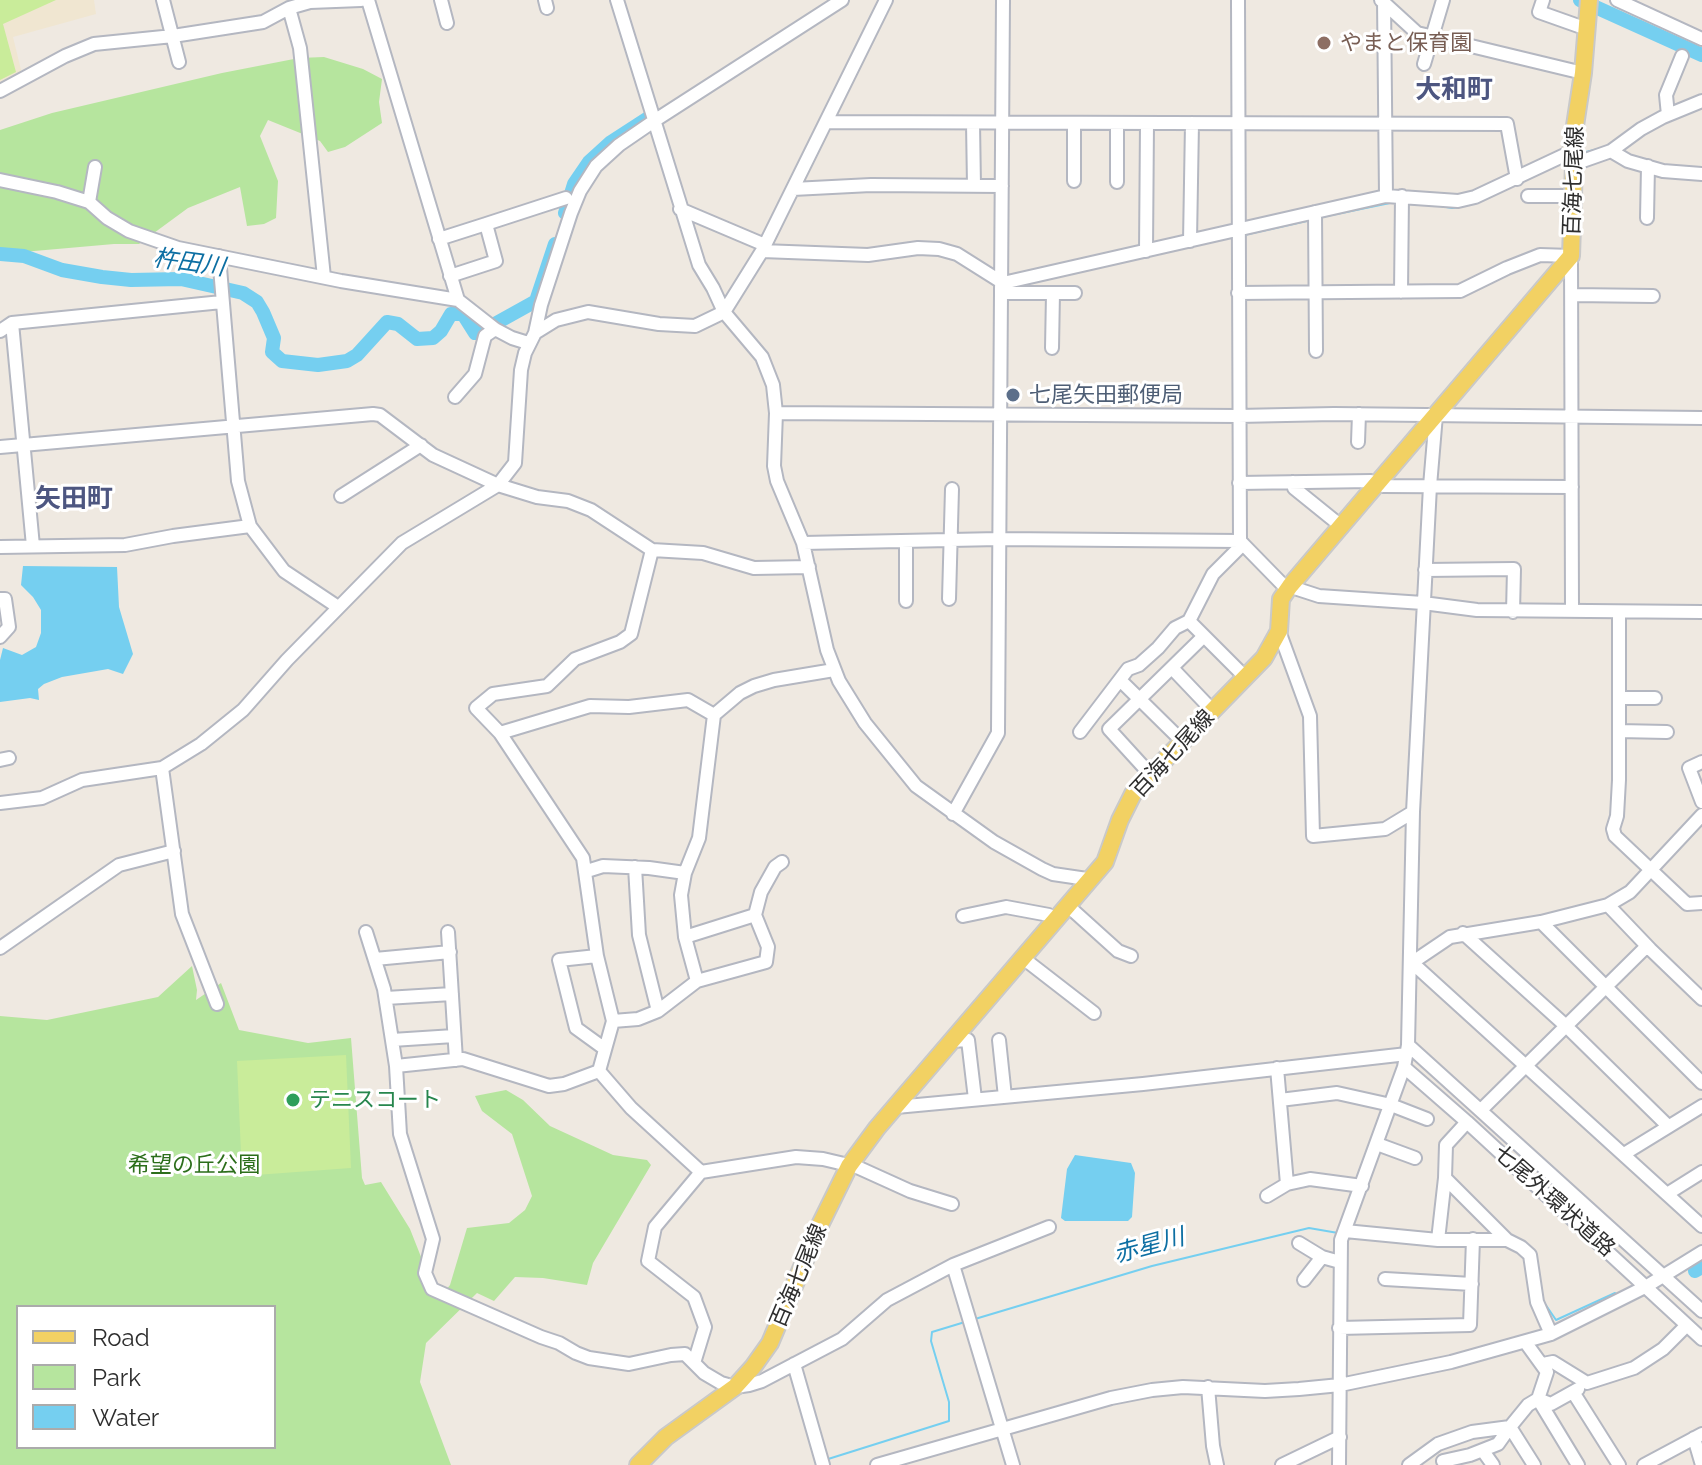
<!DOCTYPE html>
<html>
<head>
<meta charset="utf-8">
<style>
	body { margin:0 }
	#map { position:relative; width:1702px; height:1465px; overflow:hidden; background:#efe9e1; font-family:Raleway,sans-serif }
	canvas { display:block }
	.legend { position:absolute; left:16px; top:1305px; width:260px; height:144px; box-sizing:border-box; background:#fff; border:2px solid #ababab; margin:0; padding:10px 14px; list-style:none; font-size:24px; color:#2e2e2e }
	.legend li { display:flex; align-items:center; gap:16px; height:40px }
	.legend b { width:40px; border:2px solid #ababab }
</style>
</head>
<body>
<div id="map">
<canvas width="1702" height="1465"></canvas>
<ul class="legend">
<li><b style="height:10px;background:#f2d163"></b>Road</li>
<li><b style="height:22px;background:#b6e59e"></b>Park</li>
<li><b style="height:22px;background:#75cff0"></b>Water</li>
</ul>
</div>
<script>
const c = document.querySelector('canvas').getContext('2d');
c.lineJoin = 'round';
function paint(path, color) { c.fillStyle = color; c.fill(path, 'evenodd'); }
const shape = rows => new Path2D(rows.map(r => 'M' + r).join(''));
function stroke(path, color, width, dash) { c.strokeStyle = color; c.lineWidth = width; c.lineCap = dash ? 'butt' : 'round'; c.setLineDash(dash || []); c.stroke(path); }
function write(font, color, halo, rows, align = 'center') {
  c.font = font + ' Raleway,"Noto Sans JP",sans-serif'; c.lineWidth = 6; c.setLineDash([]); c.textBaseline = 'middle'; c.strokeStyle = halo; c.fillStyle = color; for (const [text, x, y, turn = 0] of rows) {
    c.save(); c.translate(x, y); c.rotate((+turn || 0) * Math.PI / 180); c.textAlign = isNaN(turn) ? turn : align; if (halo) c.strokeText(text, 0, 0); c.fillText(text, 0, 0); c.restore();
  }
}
paint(shape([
	[0,0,94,0,96,14,13,37,22,74,0,85]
]), '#f0e6d1');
paint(shape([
	[324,57,363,69,382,79,379,102,382,123,345,147,328,152,320,141,268,120,260,136,278,181,276,218,264,224,247,226,240,187,188,208,139,244,114,244,0,254,0,130,52,113,222,73,299,58],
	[192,966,197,990,196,1000,221,983,239,1030,308,1043,351,1038,362,1178,365,1185,381,1182,410,1229,438,1300,450,1285,467,1228,509,1223,525,1210,532,1196,512,1134,482,1111,475,1096,506,1090,523,1100,550,1126,613,1155,647,1160,651,1165,593,1263,587,1285,543,1278,515,1277,494,1301,477,1293,426,1343,420,1382,451,1465,0,1465,0,1016,47,1020,158,997],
	[18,1307,274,1307,274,1447,18,1447]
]), '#b6e59e');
paint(shape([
	[0,0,56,0,3,24,16,72,0,80],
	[346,1055,351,1168,242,1176,237,1061]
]), '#c9ec9a');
paint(shape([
	[23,566,117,567,119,607,133,654,123,674,108,669,62,677,44,684,38,689,39,700,30,698,0,702,0,660,3,648,22,655,36,647,41,633,41,610,33,597,21,585],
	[1075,1155,1131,1163,1135,1173,1132,1217,1128,1221,1065,1221,1061,1218,1067,1169]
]), '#75cff0');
stroke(shape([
	[1578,154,1602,148],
	[1434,205,1452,208,1459,207],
	[1322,217,1390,203],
	[1244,235,1311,220],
	[1541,1298,1556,1320,1615,1293],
	[975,1319,1152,1266,1309,1228,1338,1233],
	[825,1460,949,1421,949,1402,931,1341,932,1332,965,1322]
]), '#75cff0', 2);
stroke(shape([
	[1580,0,1702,55],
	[565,213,574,184,589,162,611,142,648,118],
	[0,254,24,256,62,270,102,277,131,280,181,279,243,293,257,302,263,312,274,338,272,352,282,361,318,365,347,361,357,355,387,322,398,324,417,339,433,338,441,331,451,314,463,314,475,333,482,331,536,301,555,244],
	[1695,1271,1702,1267]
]), '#75cff0', 14);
const minor = shape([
	[163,0,179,62],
	[368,0,458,300],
	[441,0,447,23],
	[545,0,547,8],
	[617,0,699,265,713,288,724,312,762,357,773,385,776,413,774,466,777,481,803,543,827,650,839,681,865,723,916,786,994,842,1042,869,1053,874,1087,879],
	[1238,0,1240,541],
	[1381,0,1417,33,1583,73],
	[1384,0,1386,196],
	[1543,0,1539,12,1587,29],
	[1617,0,1702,39],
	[289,8,300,48,324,277],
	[1424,64,1443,0],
	[0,91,65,56,94,44,173,36,263,22,289,8,310,2,361,0],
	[1668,115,1666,95,1682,56],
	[826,122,1507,124,1517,179],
	[973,123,974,186],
	[1074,123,1074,181],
	[1117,123,1117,182],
	[1611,151,1628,161,1663,171,1702,174],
	[1574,164,1611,151,1641,129,1663,117,1702,101],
	[0,180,57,192,89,202,107,218,129,231,178,248,341,281,458,300,495,329,512,338,528,343],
	[793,189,871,185,1002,186],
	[1528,196,1573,196],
	[89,202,95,167],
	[680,209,765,245],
	[1315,212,1316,351],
	[1647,218,1648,166],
	[486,224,566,198],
	[439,239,486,224,496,261,450,276],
	[1190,241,1192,123],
	[762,251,868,255,918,248,939,249,957,254,1003,283,1386,196,1458,201,1475,197,1571,152],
	[1146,251,1147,123],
	[219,256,238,481,250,526,284,571,338,607],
	[1401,292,1402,196],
	[1002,293,1075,293],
	[1238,293,1460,291,1507,268,1540,255,1571,256,1572,611],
	[1572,295,1653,296],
	[12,323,33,546],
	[0,331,12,323,222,302],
	[535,333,541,305,571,213,580,191,596,166,619,145,654,121,842,0],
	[1052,348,1053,293],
	[455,397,475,374,485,336,495,329],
	[776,413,1238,416,1334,414,1702,418],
	[1358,442,1359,414],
	[0,447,373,414,380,415,433,455,498,485,537,497,568,501,591,510,652,550,703,553,754,568,809,567],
	[1293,482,1294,488,1341,526],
	[1239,483,1371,481,1383,486,1572,487],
	[341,496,421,445],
	[803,543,999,539,1240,541,1282,584,1319,596,1423,603,1477,610,1702,612],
	[0,547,125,545,173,536,250,526],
	[1425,570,1514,569,1513,612],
	[0,599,5,599,9,627,0,637],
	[949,599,952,489],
	[906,601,906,542],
	[1619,612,1619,780,1617,816,1613,829,1615,836,1687,904,1702,903],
	[1189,621,1246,678],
	[1279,631,1310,716,1313,836,1385,829,1413,812],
	[1172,668,1213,711],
	[1120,680,1182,741],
	[1619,698,1655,698],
	[1619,731,1667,732],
	[1080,732,1128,669,1139,665,1158,648,1175,628,1189,621,1213,574,1243,544],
	[500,733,590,706,629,707,688,700,714,715],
	[0,760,9,758],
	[1702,762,1689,768,1702,802],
	[162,768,182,914,217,1004],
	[1150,774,1109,729,1204,636],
	[0,803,42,798,82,780,162,768,201,744,243,710,287,660,402,543,498,485,515,463,521,370,525,353,535,333,556,320,588,312,659,324,695,326,724,312,762,251,886,0],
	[953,814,998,733,1003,0],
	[1702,815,1630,892,1608,905,1541,922,1450,937,1410,964,1418,968,1702,1226],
	[635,867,639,935,658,1011],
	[587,871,603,866,649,868,685,873],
	[1067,905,1118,951,1131,956],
	[1608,905,1650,949],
	[755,915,761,892,775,867,782,862],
	[963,916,1006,907,1049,915,1053,922],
	[1541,922,1702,1083],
	[366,932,384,989,396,1066,400,1134,433,1239,425,1273,432,1289,541,1337,559,1343,576,1353,589,1358,629,1364,671,1355,685,1354,704,1373,721,1383,735,1387,749,1385,762,1381,842,1339,887,1300,953,1265,1049,1227],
	[448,932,456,1060],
	[1463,933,1566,1026,1667,1125],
	[0,948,119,865,174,851],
	[597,956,559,960,576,1028,605,1049],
	[1023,958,1094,1013],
	[375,959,450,952],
	[697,981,685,937,681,895,685,873,699,838,714,715,740,693,754,686,774,680,834,670],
	[386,998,452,994],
	[613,1021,638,1019,658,1011,697,981,766,962,768,947,755,915,685,937],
	[392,1040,454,1036],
	[999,1040,1005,1097],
	[951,1041,968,1040,975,1099],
	[1408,1045,1702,1311],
	[396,1066,463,1059,549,1086,564,1084,599,1071,613,1021,597,956,583,858,500,733,476,708,493,694,547,686,575,659,620,642,631,634,652,550],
	[1404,1067,1467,1122,1702,1339],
	[1277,1068,1287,1184],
	[599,1071,631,1108,701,1172,796,1157,823,1159,857,1167,910,1191,952,1204],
	[1280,1100,1337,1093,1391,1105,1427,1119],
	[896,1107,1143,1084,1407,1054],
	[1481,1110,1644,949,1650,949,1702,999],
	[1467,1122,1446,1145,1445,1178,1507,1240],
	[1377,1144,1415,1158],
	[1624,1154,1702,1106],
	[1667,1194,1702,1172],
	[1267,1196,1287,1184,1310,1179,1362,1186],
	[1345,1231,1438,1240,1507,1240,1521,1247,1530,1255,1537,1302,1551,1334],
	[1438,1240,1445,1178],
	[1299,1243,1322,1257],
	[953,1265,1013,1465],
	[1385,1279,1472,1284],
	[1304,1280,1322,1257,1340,1262],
	[1339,1328,1470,1325,1473,1239],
	[694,1363,705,1327,694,1297,648,1261,655,1227,701,1172],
	[794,1364,823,1465],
	[1543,1364,1553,1362,1587,1383,1634,1368,1663,1349,1687,1325],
	[1208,1387,1213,1446,1217,1465],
	[1573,1392,1619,1465],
	[1538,1399,1578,1465],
	[1538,1399,1551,1404,1578,1389],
	[1694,1438,1702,1465],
	[1483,1451,1493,1465],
	[1443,1461,1470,1455,1498,1444,1510,1427,1534,1465],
	[877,1465,1111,1398,1152,1390,1183,1387,1265,1391,1299,1389,1340,1385,1451,1362,1551,1334,1647,1286,1702,1252],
	[1282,1465,1340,1437],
	[1339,1465,1341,1240,1404,1067,1408,1045,1413,812,1430,486,1436,415],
	[1409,1465,1438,1444,1472,1432,1510,1427,1528,1405,1538,1399,1547,1372,1526,1343],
	[1644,1465,1702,1434]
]);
const major = shape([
	[638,1465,666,1437,735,1387,753,1367,770,1343,818,1229,849,1166,877,1128,1105,862,1120,820,1133,794,1143,782,1264,658,1279,631,1281,599,1290,586,1571,256,1574,164,1571,152,1583,73,1589,0]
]);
stroke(minor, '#b4b7c1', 16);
stroke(major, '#c9c9c9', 20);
stroke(minor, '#fff', 12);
stroke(major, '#f2d163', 16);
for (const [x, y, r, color] of [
	[1324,43,8,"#8d6e63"],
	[1013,395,8,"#5c6f8a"],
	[293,1100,8,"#2e9e5b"]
]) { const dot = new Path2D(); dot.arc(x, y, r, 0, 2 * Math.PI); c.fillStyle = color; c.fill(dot); stroke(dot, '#fff', 3); }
write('22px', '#785e54', '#fff', [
	["やまと保育園",1340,43]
], 'left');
write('22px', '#2e2e2e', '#fff', [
	["百海七尾線",1574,181,-88],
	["百海七尾線",1173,754,-47],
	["七尾外環状道路",1554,1201,42],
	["百海七尾線",799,1276,-67]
]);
write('22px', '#4e5e75', '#fff', [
	["七尾矢田郵便局",1029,395]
], 'left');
write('22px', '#27864d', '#fff', [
	["テニスコート",309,1100]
], 'left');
write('22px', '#2c6e1b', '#fff', [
	["希望の丘公園",194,1165]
]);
write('italic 24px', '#0d6fa3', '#fff', [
	["杵田川",189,263,8],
	["赤星川",1149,1246,-15]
]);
write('bold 26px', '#4d5680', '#fff', [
	["大和町",1454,90],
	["矢田町",74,499]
]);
</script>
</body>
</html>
